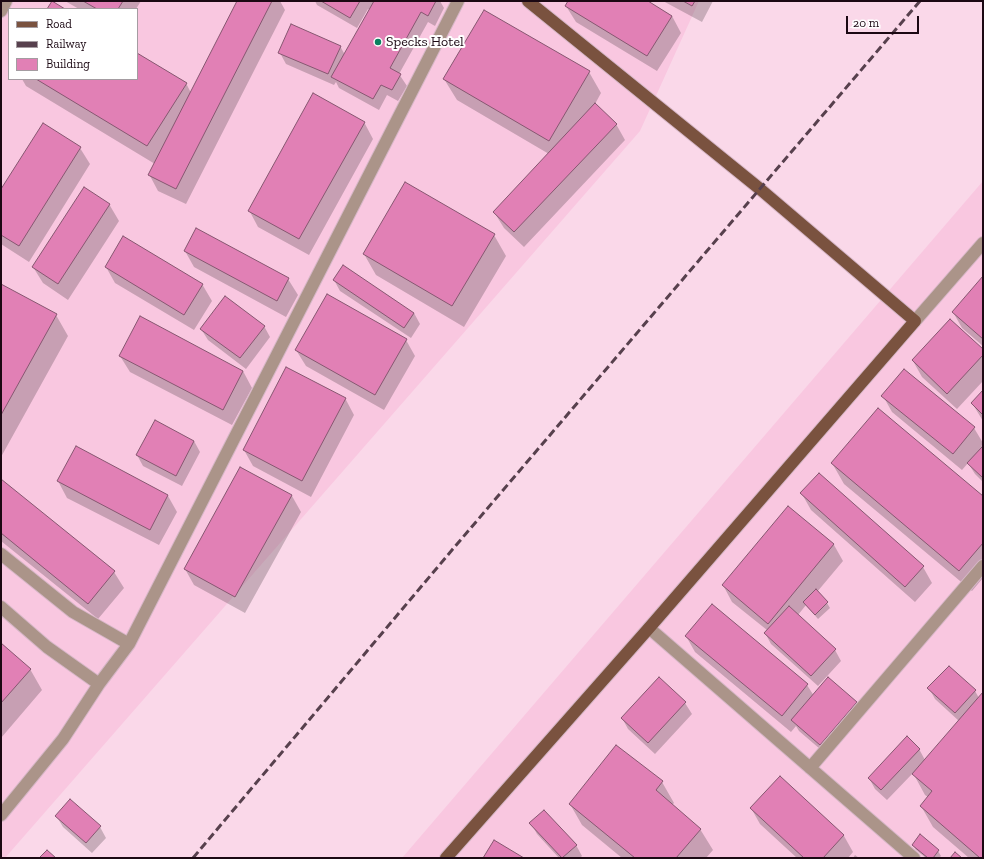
<!DOCTYPE html>
<html>
<head>
<meta charset="utf-8">
<style>
	body { margin:0 }
	#map { position:relative; width:984px; height:859px; overflow:hidden; background:#fad8e9; font-family:"Zilla Slab",serif }
	canvas { display:block }
	.frame { position:absolute; inset:0; border:2px solid #1b0813; pointer-events:none }
	.legend { position:absolute; left:8px; top:8px; width:130px; height:72px; box-sizing:border-box; background:#fff; border:1px solid #a49ca1; margin:0; padding:5px 7px; list-style:none; font-size:12px; color:#1b0813 }
	.legend li { display:flex; align-items:center; gap:8px; height:20px }
	.legend b { width:20px; border:1px solid #a49ca1 }
	.scale { position:absolute; left:846px; top:16px; width:73px; height:18px; box-sizing:border-box; border:2px solid #1b0813; border-top:0; padding-left:5px; font-size:12px; line-height:14px; white-space:nowrap; color:#1b0813; -webkit-text-stroke:3px #fff; paint-order:stroke }
</style>
</head>
<body>
<div id="map">
<canvas width="984" height="859"></canvas>
<div class="frame"></div>
<ul class="legend">
<li><b style="height:5px;background:#7a523f"></b>Road</li>
<li><b style="height:5px;background:#57404d"></b>Railway</li>
<li><b style="height:11px;background:#e180b5"></b>Building</li>
</ul>
<div class="scale">20 m</div>
</div>
<script>
const c = document.querySelector('canvas').getContext('2d');
c.lineJoin = 'round';
function paint(path, color) { c.fillStyle = color; c.fill(path, 'evenodd'); }
const shape = rows => new Path2D(rows.map(r => 'M' + r).join(''));
function stroke(path, color, width, dash) { c.strokeStyle = color; c.lineWidth = width; c.lineCap = dash ? 'butt' : 'round'; c.setLineDash(dash || []); c.stroke(path); }
function write(font, color, halo, rows, align = 'center') {
  c.font = font + ' "Zilla Slab",serif'; c.lineWidth = 4; c.setLineDash([]); c.textBaseline = 'middle'; c.strokeStyle = halo; c.fillStyle = color; for (const [text, x, y, turn = 0] of rows) {
    c.save(); c.translate(x, y); c.rotate((+turn || 0) * Math.PI / 180); c.textAlign = isNaN(turn) ? turn : align; if (halo) c.strokeText(text, 0, 0); c.fillText(text, 0, 0); c.restore();
  }
}
paint(shape([
	[1,1,699,1,640,131,5,858,1,858],
	[9,9,137,9,137,79,9,79],
	[983,181,983,858,402,858]
]), '#f9c7e0');
paint(shape([
	[65,1,141,1,136,9,79,9],
	[238,1,280,1,285,10,186,204,158,191,149,174,155,164,26,86,22,79,137,79,137,54,186,83,191,93],
	[315,1,440,1,444,8,435,26,428,22,399,74,407,86,398,101,387,95,379,110,339,88,336,82,334,85,286,64,280,53,340,46,345,55,370,10,368,9,357,28,317,5],
	[569,1,646,1,672,16,681,33,657,71,576,22,566,6],
	[663,1,713,1,702,22],
	[589,72,601,93,595,104,616,124,625,140,524,247,504,228,494,212,549,154,457,100,444,79],
	[364,122,373,139,309,255,258,227,249,210],
	[80,148,90,164,29,262,1,244,1,191],
	[109,204,119,221,68,300,43,283,33,267],
	[494,235,506,256,464,327,376,275,364,254],
	[185,251,288,279,298,295,286,317,194,267],
	[106,267,202,284,212,301,194,330,115,283],
	[983,277,983,346,962,328,953,312],
	[334,280,414,313,420,324,411,338,340,291],
	[1,285,56,315,68,336,1,457],
	[264,326,270,337,246,369,208,340,201,329],
	[406,340,415,356,384,410,306,366,296,350],
	[983,351,983,381,957,409,922,377,913,361],
	[120,356,243,371,252,388,232,425,130,372],
	[983,392,983,421,972,403],
	[883,396,974,428,983,443,981,447,983,449,983,482,975,474,968,463,962,470,892,412],
	[345,398,354,415,311,497,253,466,244,450],
	[194,441,200,452,182,486,143,466,137,455],
	[76,448,168,496,177,512,159,545,67,498,58,481],
	[832,463,983,498,983,578,972,591,844,484],
	[241,468,292,496,301,512,245,613,194,585,185,569],
	[1,480,114,572,124,588,98,619,1,541],
	[802,494,923,567,932,583,915,602,811,510],
	[788,507,834,545,843,561,817,592,827,603,830,608,818,619,806,605,798,615,835,650,841,661,818,686,771,644,765,633,767,630,732,602,723,585],
	[712,605,807,685,814,696,828,679,856,703,863,714,827,755,799,731,796,726,791,732,695,652,686,636],
	[1,644,30,669,42,690,1,738],
	[659,678,685,703,692,714,655,754,628,729,622,718],
	[929,688,975,691,979,698,983,694,983,858,969,858,933,827,921,806,928,797,925,795,913,773,887,800,875,789,869,778,919,749,925,760,959,721,935,699],
	[780,777,844,836,853,852,848,858,797,858,760,824,751,808],
	[662,782,674,803,672,805,700,829,713,850,706,858,622,858,582,825,570,804],
	[57,817,100,827,106,838,92,853,63,827],
	[531,823,576,845,582,856,580,858,559,858,537,834],
	[913,845,938,851,941,856,939,858,926,858,916,850],
	[855,855,859,858,853,858]
]), '#0003');
const building = shape([
	[52,1,65,9,47,9,52,1],
	[83,1,123,1,118,9,97,9,83,1],
	[237,1,272,1,176,189,148,175,237,1],
	[321,1,360,1,350,18,321,1],
	[374,1,436,1,428,16,421,12,390,68,401,74,392,90,381,85,373,99,331,77,374,1],
	[568,1,648,1,672,16,647,56,565,6,568,1],
	[683,1,695,1,692,6,683,1],
	[484,10,590,71,549,141,443,79,484,10],
	[291,24,341,46,328,74,278,53,291,24],
	[137,53,187,83,147,146,36,79,137,79,137,53],
	[313,93,365,122,299,239,248,211,313,93],
	[595,103,617,124,514,232,493,212,595,103],
	[43,123,81,147,19,246,1,235,1,189,43,123],
	[405,182,495,234,452,306,363,254,405,182],
	[84,187,110,204,58,284,32,267,84,187],
	[196,228,289,278,277,301,184,251,196,228],
	[123,236,203,284,184,315,105,267,123,236],
	[343,265,414,313,404,328,333,280,343,265],
	[983,276,983,339,952,312,983,276],
	[1,284,57,314,1,415,1,284],
	[327,294,407,339,375,395,295,350,327,294],
	[225,296,265,326,240,358,200,329,225,296],
	[140,316,243,371,223,410,119,356,140,316],
	[950,319,983,349,983,355,947,394,912,360,950,319],
	[286,367,346,398,302,481,243,450,286,367],
	[904,369,975,427,953,454,881,396,904,369],
	[983,390,983,415,971,403,983,390],
	[878,408,983,496,983,543,959,571,831,463,878,408],
	[155,420,194,441,176,476,136,455,155,420],
	[76,446,168,495,150,530,57,481,76,446],
	[982,447,983,448,983,478,967,463,982,447],
	[240,467,292,495,235,597,184,569,240,467],
	[819,473,924,566,905,587,800,493,819,473],
	[1,479,115,571,88,604,1,533,1,479],
	[788,506,834,544,768,624,722,585,788,506],
	[816,589,828,602,815,615,803,602,816,589],
	[712,604,808,684,782,716,685,636,712,604],
	[789,606,836,649,811,676,764,633,789,606],
	[1,643,31,669,1,703,1,643],
	[949,666,976,690,955,713,927,688,949,666],
	[659,677,686,702,648,743,621,718,659,677],
	[828,677,857,702,820,745,791,720,828,677],
	[983,692,983,858,980,858,920,806,932,791,912,774,983,692],
	[907,736,920,749,881,790,868,778,907,736],
	[616,745,663,781,656,790,701,829,676,858,635,858,569,804,616,745],
	[780,776,844,835,823,858,804,858,750,808,780,776],
	[70,799,101,826,86,843,55,816,70,799],
	[544,810,577,845,562,858,529,823,544,810],
	[920,834,939,850,933,858,928,858,912,845,920,834],
	[494,840,524,858,483,858,494,840],
	[47,850,56,858,39,858,47,850],
	[955,852,962,858,950,858,955,852]
]);
paint(building, '#e180b5');
stroke(building, '#875771', 1);
const minor = shape([
	[1,11,6,1],
	[915,321,983,243],
	[1,554,73,612,129,644],
	[1,607,47,647,99,684],
	[649,628,914,858],
	[810,768,983,566],
	[1,815,63,739,99,684,129,644,458,1]
]);
const major = shape([
	[446,858,649,628,915,321,760,189,528,1]
]);
stroke(minor, '#d6b7c7', 14);
stroke(major, '#d6b7c7', 14);
stroke(minor, '#ab9489', 12);
stroke(major, '#7a523f', 12);
stroke(shape([
	[193,858,452,550,920,1]
]), '#57404d', 3, [8, 4]);
for (const [x, y, r, color] of [
	[378,42,4,"#0a8160"]
]) { const dot = new Path2D(); dot.arc(x, y, r, 0, 2 * Math.PI); c.fillStyle = color; c.fill(dot); stroke(dot, '#fff', 1.5); }
write('14px', '#1b0813', '#fff', [
	["Specks Hotel",386,42]
], 'left');
</script>
</body>
</html>
